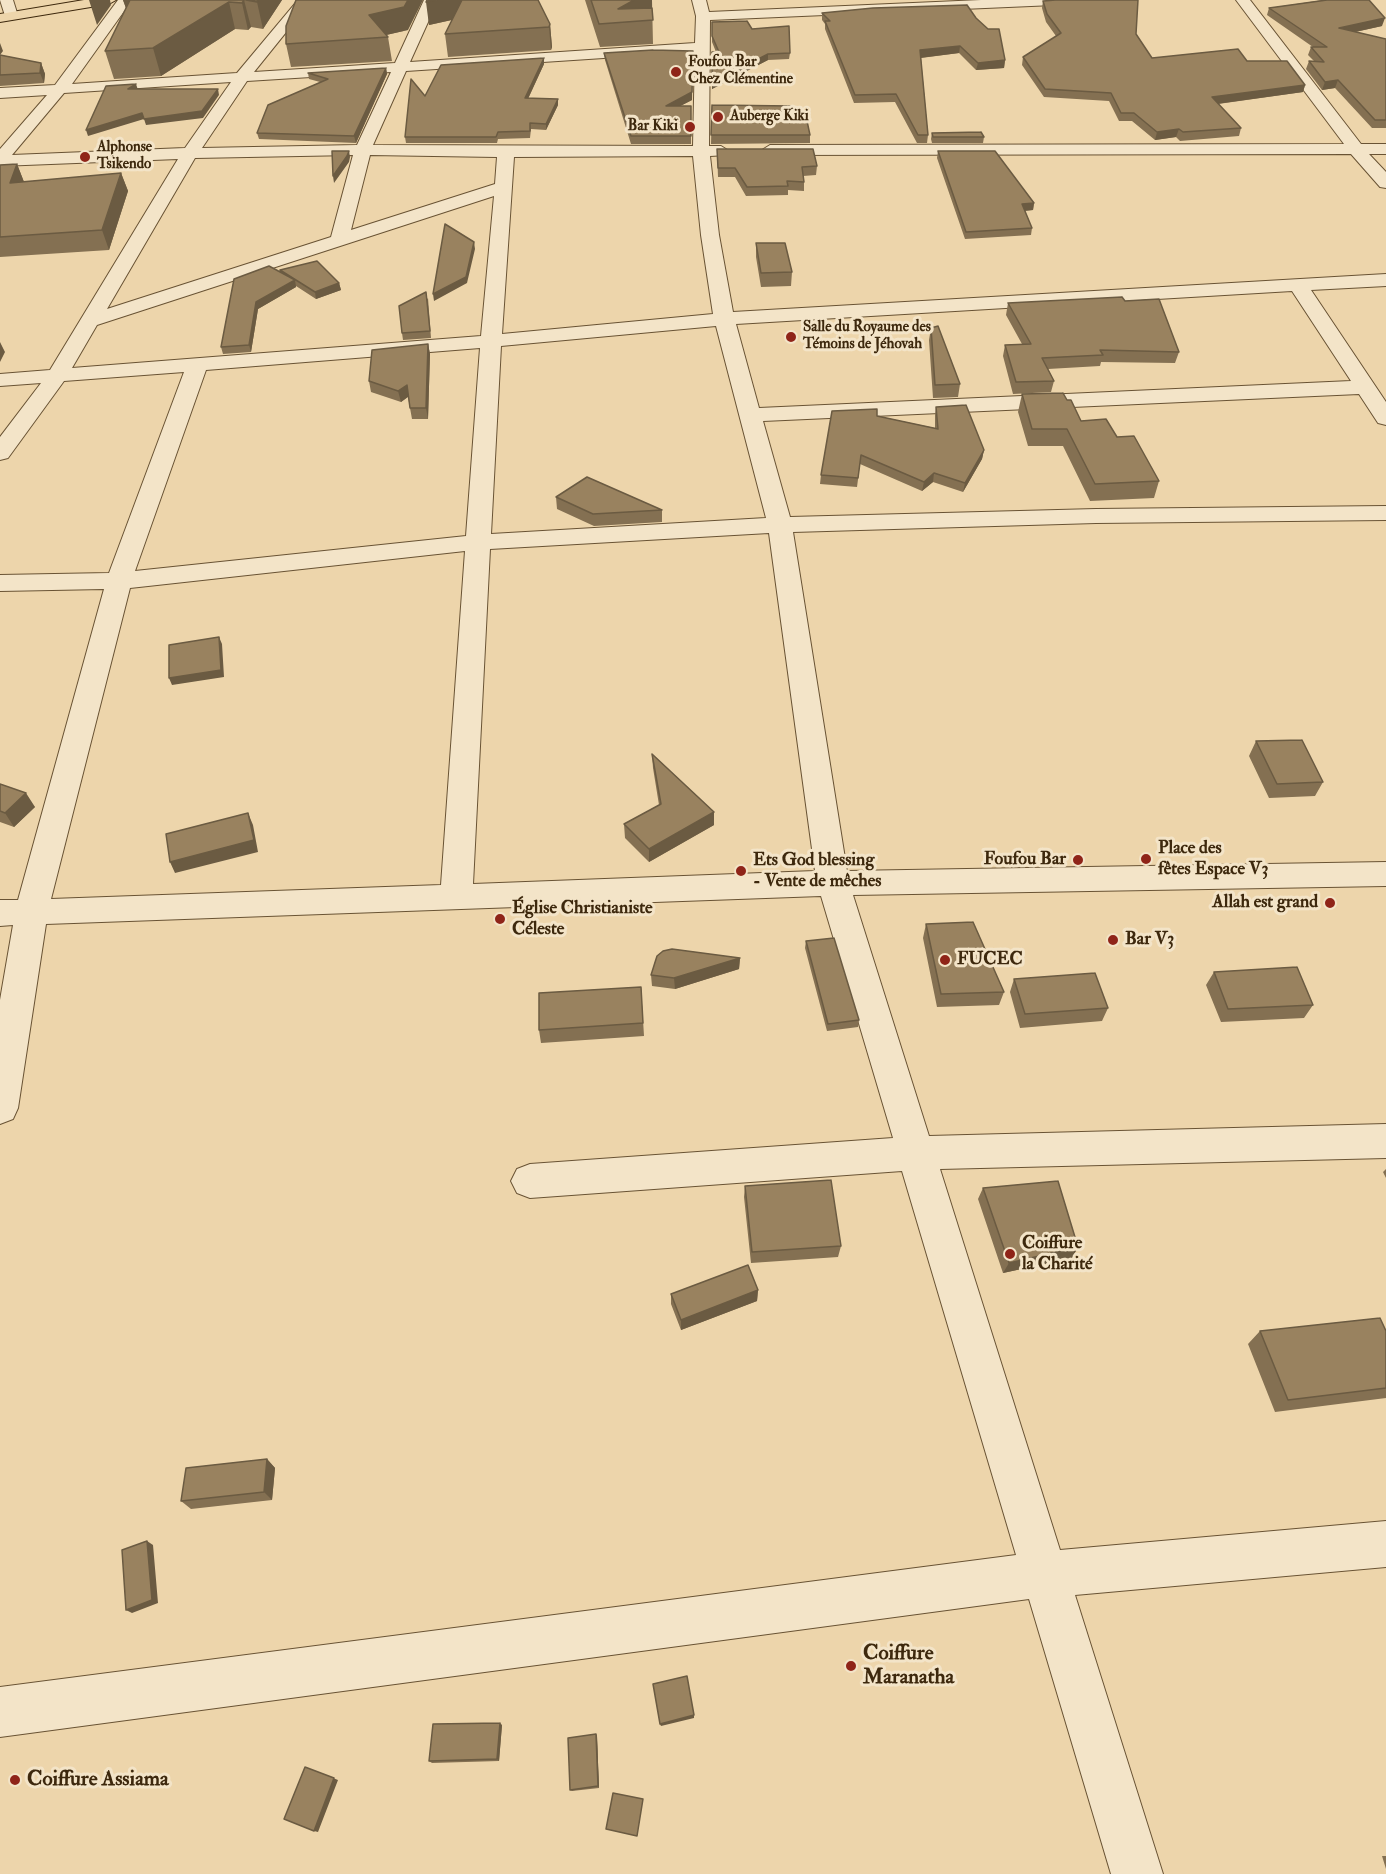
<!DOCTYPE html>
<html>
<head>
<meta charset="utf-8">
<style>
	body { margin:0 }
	canvas { display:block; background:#edd5ab }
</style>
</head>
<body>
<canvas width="1386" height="1874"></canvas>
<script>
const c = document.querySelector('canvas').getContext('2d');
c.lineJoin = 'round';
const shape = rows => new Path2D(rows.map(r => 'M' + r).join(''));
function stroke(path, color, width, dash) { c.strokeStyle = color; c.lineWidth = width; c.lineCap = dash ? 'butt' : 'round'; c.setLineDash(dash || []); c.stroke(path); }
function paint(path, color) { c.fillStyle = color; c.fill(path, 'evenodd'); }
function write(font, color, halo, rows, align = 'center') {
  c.font = font + ' "IM FELL Double Pica",serif'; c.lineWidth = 6; c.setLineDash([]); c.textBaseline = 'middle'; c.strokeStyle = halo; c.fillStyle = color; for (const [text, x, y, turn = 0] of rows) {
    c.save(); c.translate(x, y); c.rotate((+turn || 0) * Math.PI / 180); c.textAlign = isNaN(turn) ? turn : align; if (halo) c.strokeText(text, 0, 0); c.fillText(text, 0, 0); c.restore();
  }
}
const minor = shape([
	[0,0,13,0,18,16,16,19,6,19,0,0],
	[118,0,132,0,72,84,237,73,298,0,312,0,254,72,395,63,424,0,438,0,410,62,695,43,696,16,692,0,706,0,709,12,981,0,1084,0,1077,4,710,20,709,146,721,146,729,151,727,155,710,156,719,235,733,312,1386,274,1386,286,1311,290,1386,402,1386,425,1378,423,1359,394,763,421,790,517,1096,509,1386,506,1386,520,1096,523,793,532,847,871,1386,862,1386,886,853,895,929,1136,1386,1124,1386,1158,940,1169,1060,1550,1386,1521,1386,1567,1075,1595,1163,1874,1111,1874,1029,1599,0,1737,0,1687,1016,1555,902,1171,530,1198,517,1193,511,1181,517,1169,530,1164,893,1138,821,896,46,924,18,1108,13,1119,0,1124,0,1000,13,925,0,926,0,900,18,900,104,589,0,591,0,575,109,573,184,372,64,381,8,458,0,460,0,437,41,383,0,386,0,374,50,370,178,159,0,166,0,149,47,95,0,98,0,88,55,85,118,0],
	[695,52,693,146,373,145,406,71,695,52],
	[391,72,357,145,202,148,247,81,391,72],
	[231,82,185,148,12,155,64,93,231,82],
	[353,155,331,237,107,309,195,158,353,155],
	[370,155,497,157,495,184,351,230,370,155],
	[693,156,701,235,713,314,502,334,514,157,693,156],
	[494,196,481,336,72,368,97,325,494,196],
	[1292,291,1351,381,759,408,736,324,1292,291],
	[716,326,766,518,491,534,501,346,716,326],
	[480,348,466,536,135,571,206,370,480,348],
	[769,533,815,871,473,884,490,549,769,533],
	[465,551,441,885,51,899,130,588,465,551],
	[1236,0,1250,0,1361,144,1386,144,1386,154,1369,154,1386,172,1386,188,1380,187,1351,154,770,155,762,150,770,145,1344,144,1236,0]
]);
const major = shape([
	[84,0,116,0,109,4,0,22,0,14,84,0]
]);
stroke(minor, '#695334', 2);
stroke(major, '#3d280d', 2);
paint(minor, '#f3e4c8');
paint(major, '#edd5ab');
paint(shape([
	[123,0,282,0,263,29,251,27,248,30,235,29,161,76,114,79,105,51,126,8],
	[427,0,550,24,552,47,551,50,448,57,445,34,452,20,429,25],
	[585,0,652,0,653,44,600,47],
	[1323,0,1369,0,1382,26,1355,32,1386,39,1386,128,1372,128,1335,88,1322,90,1306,69,1309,61,1314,61,1308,55,1311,47,1313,47,1267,15,1269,8],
	[1043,1,1136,34,1152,58,1247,61,1305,85,1303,92,1218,104,1241,128,1239,136,1180,141,1176,137,1155,140,1132,121,1119,121,1109,101,1044,97,1022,65,1023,57,1056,36,1046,22,1042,8],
	[822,13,976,18,1005,60,1004,68,976,70,959,53,921,58,928,135,927,143,917,143,895,102,854,103,825,29,825,24,822,20],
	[712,22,752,29,790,53,789,59,768,60,712,89,712,52,716,52,712,42],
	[408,30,386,35,388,37,392,61,291,67,286,44],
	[604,53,692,100,680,106,691,106,691,144,631,144,605,60],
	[0,55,41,63,45,74,44,83,0,86],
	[544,58,544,64,528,99,558,105,546,130,531,129,530,138,498,139,497,143,406,143,405,137,425,96],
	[386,68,387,74,356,143,259,139,257,133,320,82,309,79,308,73],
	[712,105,793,121,810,135,810,143,711,144],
	[932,133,984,137,983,143,932,143,931,139],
	[717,149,817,166,816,175,803,176,804,182,804,191,788,190,788,195,746,196,735,177,718,177],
	[938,151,1034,203,1033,210,1025,211,1032,228,1031,235,965,239,937,158],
	[17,164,24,182,121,173,128,191,109,250,0,257,0,165],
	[756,243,792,272,791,286,761,287,756,257],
	[280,270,339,283,341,290,316,299,296,286,296,287,258,309,251,352,223,354,221,347,281,272],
	[428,298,431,338,403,340,402,333],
	[1125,301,1179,352,1175,363,1101,362,1100,366,1048,369,1054,381,1051,392,1013,394,1003,356,1005,345,1022,344,1006,315,1008,303],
	[931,328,960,384,958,397,933,398,929,340],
	[428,344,430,354,428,419,412,419,408,397,401,402,371,392,369,381],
	[1022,394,1067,400,1081,421,1159,481,1154,498,1090,501,1063,446,1028,446,1018,412],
	[936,407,984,450,982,459,963,492,933,482,922,491,860,464,857,487,820,484,821,475,877,416,935,428,935,415],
	[556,497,662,510,662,522,594,526,557,509],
	[1256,741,1323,782,1315,796,1269,798,1249,756],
	[652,754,714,812,714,825,649,862,625,838,624,824,659,805,653,768],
	[0,784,35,807,14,827,0,822],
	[926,924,1004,992,999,1005,937,1007,923,938],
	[806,941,859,1020,858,1027,827,1031,805,948],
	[740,958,739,969,675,989,652,986,651,975],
	[1214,972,1313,1005,1304,1018,1221,1022,1206,985],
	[1014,979,1108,1008,1102,1021,1020,1028,1010,992],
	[641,987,644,1036,541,1043,539,1030],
	[1386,1169,1386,1178,1383,1172],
	[745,1186,841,1246,838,1257,751,1263,744,1197],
	[983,1188,1078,1247,1072,1258,1003,1273,978,1199],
	[758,1290,757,1301,681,1330,671,1304,671,1294],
	[1260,1331,1386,1331,1386,1398,1275,1412,1248,1344],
	[267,1459,275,1468,272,1500,191,1509,181,1501],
	[502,1725,499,1761,432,1763,429,1761],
	[596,1734,597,1736,599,1788,572,1791,570,1790],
	[1382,1856,1386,1856,1386,1869]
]), '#847052');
paint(shape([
	[89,0,110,0,111,5,97,25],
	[123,0,138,0,127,11],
	[244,0,251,27,248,30,242,3],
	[258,0,282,0,263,29,257,2],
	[408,0,423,0,408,30,373,38,369,15],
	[437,0,467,0,469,16,429,25,426,2],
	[634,0,652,0,652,12,618,9],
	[229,2,235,29,161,76,153,48],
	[1385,18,1382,26,1337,36,1339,28],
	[550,24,552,47,551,50,549,27],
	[0,43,3,51,0,55],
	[960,46,959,53,919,58,920,50],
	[693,51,692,100,667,113,666,106],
	[768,54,768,60,712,89,712,83],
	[544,58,544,64,525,105,525,98],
	[1005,60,1004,68,976,70,978,63],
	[41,63,45,74,44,83,40,73],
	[386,68,387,74,356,143,354,136],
	[1338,80,1335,88,1322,90,1325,82],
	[136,84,138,90,128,89],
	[1305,85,1303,92,1209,105,1212,97],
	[218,89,219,95,203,118,146,125,144,119,88,136,86,130],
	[558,99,558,105,546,130,546,124],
	[1179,129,1176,137,1155,140,1157,132],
	[349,151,350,157,349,162,334,183,333,176],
	[17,164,24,182,10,183],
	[121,173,128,191,109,250,102,230],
	[1034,203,1033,210,1020,211,1022,204],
	[474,242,475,249,467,283,434,301,433,294],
	[295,280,296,287,258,309,251,352,249,345,256,302],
	[339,283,341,290,316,299,315,292],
	[0,342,5,352,0,362],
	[428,344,430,354,428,419,426,408],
	[407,385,409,396,401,402,398,391],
	[984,450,982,459,963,492,965,483],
	[934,473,933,482,922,491,924,482],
	[219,637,222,644,224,677,172,685,169,678],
	[26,793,35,807,14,827,5,813],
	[714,812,714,825,649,862,649,849],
	[248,813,253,825,258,852,175,873,170,862],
	[740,958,739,969,675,989,674,978],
	[1078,1247,1072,1258,1003,1273,1009,1263],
	[758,1290,757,1301,681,1330,681,1320],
	[267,1459,275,1468,272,1500,264,1492],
	[147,1541,153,1545,158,1603,132,1613,126,1610],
	[694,1715,694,1718,661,1726,660,1724],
	[500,1723,502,1725,499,1761,497,1759],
	[596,1734,597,1736,599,1788,598,1786],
	[305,1767,338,1780,318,1832,314,1831]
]), '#6b5b42');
const building = shape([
	[130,0,244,0,242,3,229,2,153,48,105,51,130,0],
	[246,0,258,0,257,2,246,0],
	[296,0,408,0,404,7,369,15,388,37,286,44,286,26,296,0],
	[427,0,437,0,426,2,427,0],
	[462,0,538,0,550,24,549,27,445,34,462,0],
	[591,0,634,0,618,9,652,8,653,20,599,24,591,0],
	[1056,0,1138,0,1136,34,1152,58,1238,49,1247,61,1287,61,1305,85,1212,97,1241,128,1183,132,1179,129,1157,132,1134,113,1121,113,1111,93,1045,89,1023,57,1061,33,1047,14,1043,1,1056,0],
	[1327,0,1369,0,1385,18,1339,28,1386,39,1386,120,1375,120,1338,80,1325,82,1309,61,1324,62,1311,47,1327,47,1269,8,1327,0],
	[967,5,976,18,988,29,999,29,1005,60,978,63,960,46,920,50,928,135,918,135,896,94,855,95,825,21,830,21,822,13,873,8,967,5],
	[747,21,752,29,789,26,790,53,768,54,712,83,712,52,719,52,712,36,712,22,747,21],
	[653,50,693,51,692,92,666,106,691,106,691,136,631,136,604,53,653,50],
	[0,55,41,63,40,73,0,75,0,55],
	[544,58,525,98,558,99,546,124,530,123,530,131,498,132,496,137,405,137,411,79,425,96,441,65,544,58],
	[386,68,354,136,257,133,268,105,328,79,308,73,386,68],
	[136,84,128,89,218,89,202,111,144,119,142,113,86,130,106,86,136,84],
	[712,105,792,106,793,121,807,121,810,135,711,135,712,105],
	[981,132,984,137,933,137,932,133,981,132],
	[717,149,813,149,817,166,802,167,804,182,787,181,788,186,747,187,735,168,718,168,717,149],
	[332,151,349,151,347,156,333,176,332,151],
	[938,151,995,151,1034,203,1022,204,1032,228,966,232,938,151],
	[17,164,10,183,121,173,102,230,0,237,0,165,17,164],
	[445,224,474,242,466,277,433,294,445,224],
	[756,243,785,243,792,272,761,273,756,243],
	[317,261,339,283,315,292,280,270,317,261],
	[269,266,295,280,256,302,249,345,221,347,234,279,269,266],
	[426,292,430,331,402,333,399,306,426,292],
	[1122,297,1125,301,1159,299,1179,352,1100,350,1103,355,1042,358,1054,381,1016,382,1005,345,1031,344,1008,303,1122,297],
	[938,326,960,384,935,385,931,328,938,326],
	[428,344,426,408,410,408,407,385,398,391,369,381,372,350,428,344],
	[1063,393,1067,400,1071,400,1081,421,1106,419,1117,437,1134,436,1159,481,1095,484,1067,429,1032,429,1022,394,1063,393],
	[966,405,984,450,965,483,934,473,924,482,861,455,858,478,821,475,832,411,877,409,877,416,938,429,936,407,966,405],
	[587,477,662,510,593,514,556,497,587,477],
	[219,637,221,670,169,678,169,645,219,637],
	[1302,740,1323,782,1277,784,1256,741,1302,740],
	[652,754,714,812,649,849,624,824,661,804,652,754],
	[0,784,26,793,5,813,0,811,0,784],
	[248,813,254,840,170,862,166,834,248,813],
	[973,922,1004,992,941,994,926,924,973,922],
	[834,938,859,1020,828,1024,806,941,834,938],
	[672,949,740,958,674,978,651,975,657,956,663,951,672,949],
	[1297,967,1313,1005,1228,1009,1214,972,1297,967],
	[1095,973,1108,1008,1025,1014,1014,979,1095,973],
	[641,987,643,1023,539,1030,539,993,641,987],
	[831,1180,841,1246,752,1252,745,1186,831,1180],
	[1058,1181,1078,1247,1009,1263,983,1188,1058,1181],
	[748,1265,758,1290,681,1320,671,1294,748,1265],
	[1380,1318,1386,1331,1386,1388,1288,1400,1260,1331,1380,1318],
	[267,1459,264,1492,181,1501,186,1468,267,1459],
	[147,1541,152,1600,126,1610,122,1550,147,1541],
	[687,1676,694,1715,660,1724,653,1684,687,1676],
	[500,1723,497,1759,429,1761,433,1724,500,1723],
	[596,1734,598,1786,570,1790,568,1738,596,1734],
	[305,1767,334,1778,314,1831,284,1819,305,1767],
	[613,1793,643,1799,637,1836,606,1829,613,1793]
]);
paint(building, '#99825f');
stroke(building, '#6b5b42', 1.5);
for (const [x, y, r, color] of [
	[676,72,6,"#8f2418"],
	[718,117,6,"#8f2418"],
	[690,127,6,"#8f2418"],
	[85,157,6,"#8f2418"],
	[791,337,6,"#8f2418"],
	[1146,859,6,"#8f2418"],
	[1078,860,6,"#8f2418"],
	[741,871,6,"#8f2418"],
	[1330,903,6,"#8f2418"],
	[500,919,6,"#8f2418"],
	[1113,940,6,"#8f2418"],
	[945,960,6,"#8f2418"],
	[1010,1254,6,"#8f2418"],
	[851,1666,6,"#8f2418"],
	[15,1780,6,"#8f2418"]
]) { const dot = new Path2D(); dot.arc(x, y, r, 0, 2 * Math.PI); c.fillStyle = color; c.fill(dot); stroke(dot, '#f3e4c8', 2); }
write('bold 15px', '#3d280d', '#f3e4c8', [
	["Foufou Bar",688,63],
	["Chez Clémentine",688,80],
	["Auberge Kiki",730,117],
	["Bar Kiki",678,127,"right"],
	["Alphonse",97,148],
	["Tsikendo",97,165],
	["Salle du Royaume des",803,328],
	["Témoins de Jéhovah",803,345]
], 'left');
write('bold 18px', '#3d280d', '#f3e4c8', [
	["Place des",1158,849],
	["fêtes Espace V3",1158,870],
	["Foufou Bar",1066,860,"right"],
	["Ets God blessing",753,861],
	["- Vente de mêches",753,882],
	["Allah est grand",1318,903,"right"],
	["Église Christianiste",512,909],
	["Céleste",512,930],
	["Bar V3",1125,940],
	["FUCEC",957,960],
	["Coiffure",1022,1244],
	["la Charité",1022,1265]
], 'left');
write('bold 21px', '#3d280d', '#f3e4c8', [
	["Coiffure",863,1654],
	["Maranatha",863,1678],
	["Coiffure Assiama",27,1780]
], 'left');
</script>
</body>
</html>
